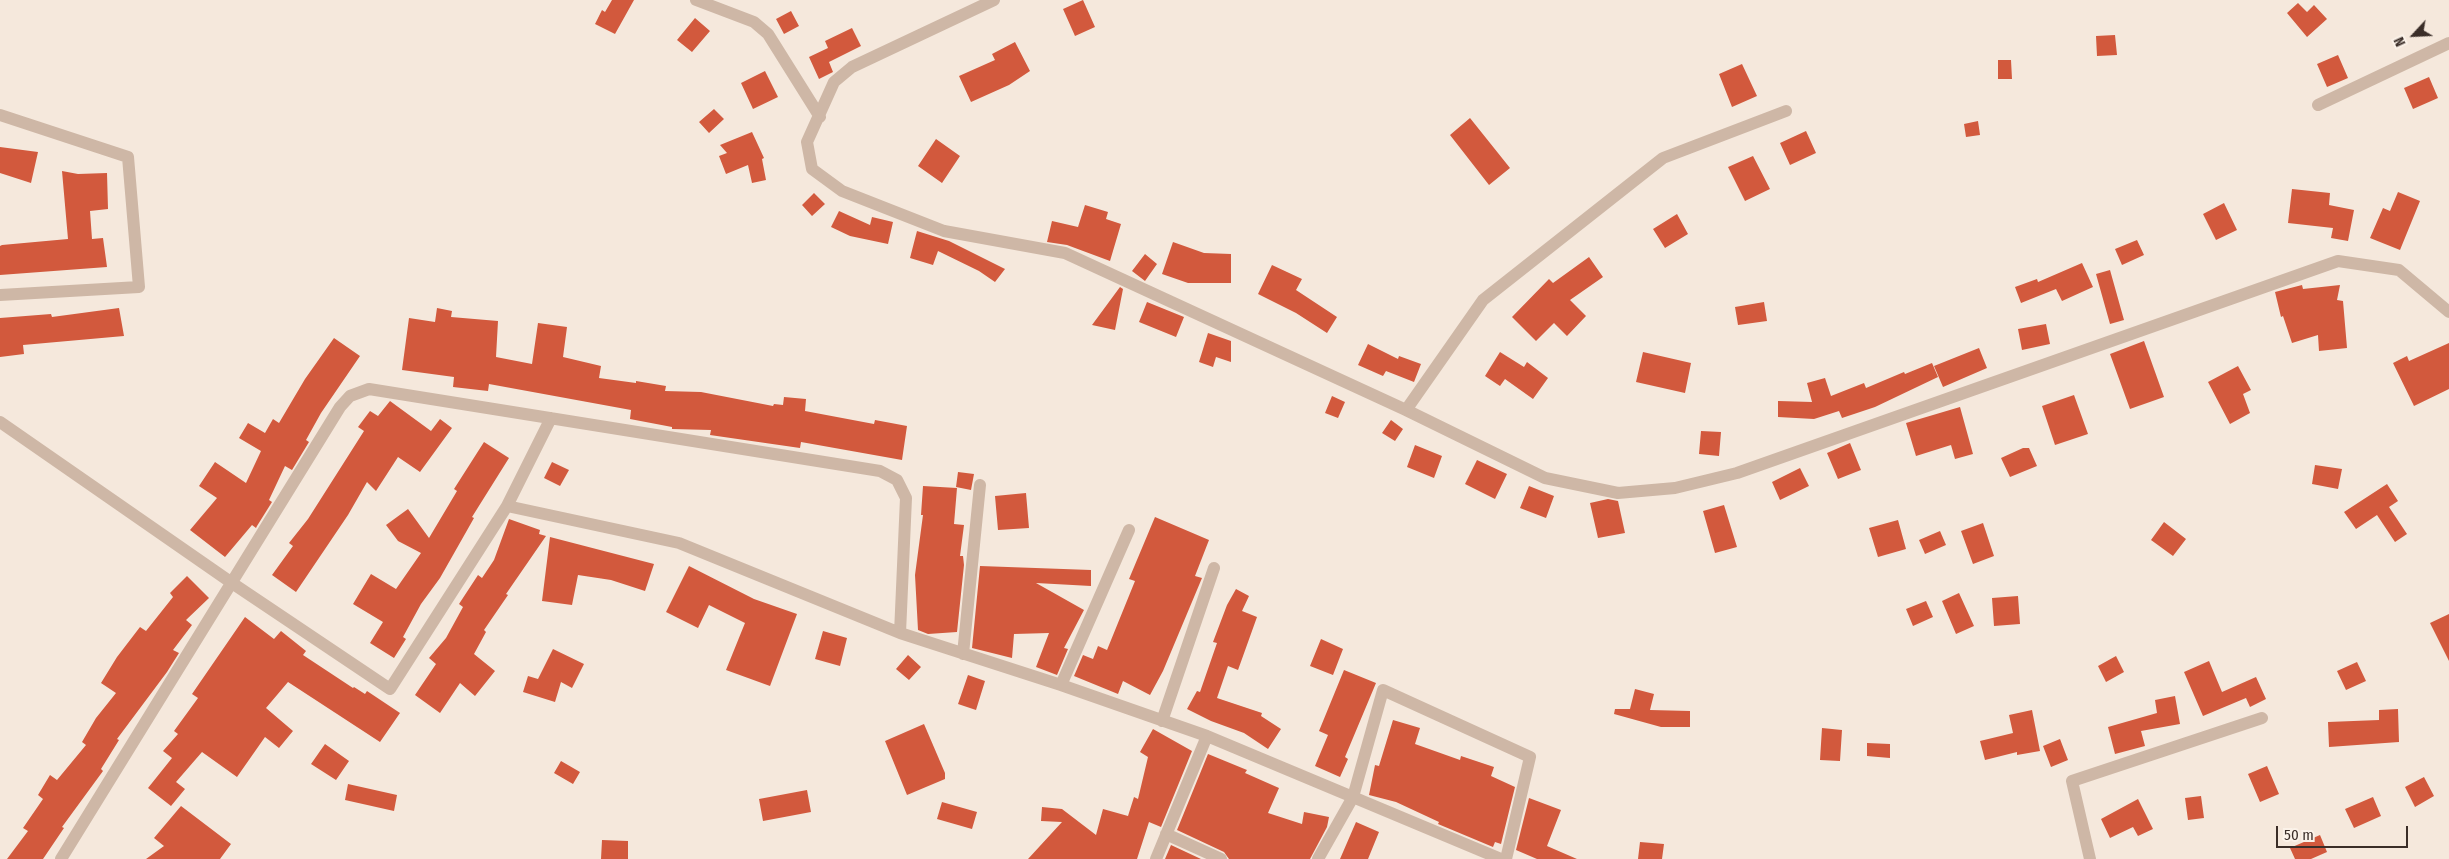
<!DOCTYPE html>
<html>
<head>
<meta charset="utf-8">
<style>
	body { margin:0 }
	#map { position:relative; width:2449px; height:859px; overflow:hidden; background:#f5e8dc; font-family:"Fira Sans Condensed",sans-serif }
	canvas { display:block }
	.north { position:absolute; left:2389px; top:10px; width:50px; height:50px; -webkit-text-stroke:4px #fbf2e9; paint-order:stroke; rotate:245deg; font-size:14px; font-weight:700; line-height:20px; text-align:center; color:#3a2d28 }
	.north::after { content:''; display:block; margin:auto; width:18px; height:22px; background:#3a2d28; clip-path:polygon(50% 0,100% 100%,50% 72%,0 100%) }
	.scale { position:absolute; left:2276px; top:826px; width:132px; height:22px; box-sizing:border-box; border:2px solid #3a2d28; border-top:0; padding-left:6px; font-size:15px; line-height:18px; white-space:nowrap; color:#3a2d28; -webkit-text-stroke:4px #fbf2e9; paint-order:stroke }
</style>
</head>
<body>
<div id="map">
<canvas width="2449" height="859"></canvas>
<div class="north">N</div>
<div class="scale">50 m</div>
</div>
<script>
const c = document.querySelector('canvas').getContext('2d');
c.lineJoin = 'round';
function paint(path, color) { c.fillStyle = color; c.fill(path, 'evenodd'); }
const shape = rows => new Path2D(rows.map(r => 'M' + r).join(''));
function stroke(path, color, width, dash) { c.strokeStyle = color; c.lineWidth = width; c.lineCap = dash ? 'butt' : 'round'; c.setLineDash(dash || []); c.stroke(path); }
paint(shape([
	[612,0,634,0,615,34,595,24,602,10,605,12],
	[1083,0,1095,27,1075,36,1063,9],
	[2298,3,2307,12,2314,5,2327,19,2307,37,2287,13],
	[791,11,799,26,784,34,776,19],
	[695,18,710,31,692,52,677,40],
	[852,28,861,46,829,62,833,72,819,79,809,57,828,48,825,41],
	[2115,35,2117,55,2097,56,2096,36],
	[1015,42,1030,71,1009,85,971,102,959,76,995,60,992,54],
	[2338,55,2348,78,2327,87,2317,64],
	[1998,60,2011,60,2012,79,1998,79],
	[1742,64,1757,96,1732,107,1719,74],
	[765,71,778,97,753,109,741,83],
	[2429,77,2438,98,2413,109,2404,88],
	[714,109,724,119,709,133,699,122],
	[1470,118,1510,168,1489,185,1450,135],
	[1978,121,1980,135,1966,137,1964,124],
	[1806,131,1816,153,1790,165,1780,143],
	[752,132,764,158,762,159,766,180,752,183,748,165,726,174,719,156,727,153,720,145],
	[936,139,960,156,942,183,918,166],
	[0,147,38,152,31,183,0,173],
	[1753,156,1770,189,1745,201,1728,167],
	[62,171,78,174,107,173,108,209,90,211,92,239,103,238,107,267,0,275,0,246,2,245,68,239],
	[2292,189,2330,193,2329,205,2354,210,2348,241,2331,238,2333,228,2288,223],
	[2398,192,2420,201,2400,250,2370,238,2383,208,2390,211],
	[814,193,825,204,812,216,802,205],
	[2224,203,2237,230,2216,240,2203,214],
	[1085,205,1108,212,1106,219,1121,224,1110,261,1067,245,1047,242,1052,221,1078,227],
	[839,211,870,225,872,217,893,222,888,244,850,236,831,227],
	[1677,214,1688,234,1665,248,1653,229],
	[917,231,949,241,1005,269,995,282,979,271,938,251,933,265,910,258],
	[2137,240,2144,255,2122,265,2115,249],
	[1173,242,1204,253,1231,254,1231,283,1188,283,1162,274],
	[1145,254,1157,264,1145,281,1132,271],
	[1589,257,1603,277,1570,300,1586,316,1567,336,1554,323,1536,341,1512,317,1549,279,1553,283],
	[2082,263,2093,287,2062,301,2056,289,2021,303,2015,287,2037,279,2038,282],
	[1272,265,1302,279,1296,290,1337,317,1327,333,1296,313,1258,294],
	[2110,270,2124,320,2110,324,2096,274],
	[2302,285,2303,289,2340,285,2337,300,2343,301,2347,348,2319,351,2318,335,2292,343,2283,316,2281,317,2275,292],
	[1120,287,1123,289,1115,330,1092,325],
	[1147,302,1184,317,1176,337,1139,322],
	[1764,302,1767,321,1738,325,1735,307],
	[119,308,124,336,23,345,24,354,0,357,0,318,51,314,52,317],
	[437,308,452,311,451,317,498,321,496,357,532,364,538,323,567,327,563,357,601,366,599,378,636,383,636,381,666,386,665,391,701,392,773,406,774,404,783,405,784,397,806,399,805,411,874,424,875,420,907,426,902,460,801,442,800,448,710,435,711,430,672,429,672,427,630,419,631,410,489,384,488,391,453,387,454,377,402,370,409,318,435,322],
	[2046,324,2050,344,2022,350,2018,329],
	[1208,333,1231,341,1231,362,1216,357,1213,367,1199,362],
	[334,338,360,356,321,413,306,440,309,442,292,470,285,466,269,500,272,502,257,526,256,528,252,525,225,557,190,530,217,498,199,486,215,462,246,483,261,451,239,438,248,423,265,433,273,419,279,423,305,379],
	[2144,341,2164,397,2130,409,2110,354],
	[2449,343,2449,389,2414,406,2393,363,2407,356,2409,361],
	[1368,344,1398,359,1399,356,1421,364,1414,382,1386,371,1383,376,1358,365],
	[1979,348,1987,368,1943,387,1934,366],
	[1500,352,1524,367,1527,362,1548,378,1533,399,1505,379,1500,386,1485,376],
	[1643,352,1691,363,1685,393,1636,382],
	[1932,363,1938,377,1875,407,1842,418,1839,411,1814,419,1778,417,1778,401,1812,402,1807,383,1825,378,1831,396,1864,383,1866,388,1904,372,1905,374],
	[2238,366,2251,390,2243,394,2250,413,2230,424,2208,382],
	[2074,395,2088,434,2055,445,2042,406],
	[1332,396,1345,402,1338,418,1325,413],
	[390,401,431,431,440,419,452,428,420,472,398,457,376,491,367,482,348,515,296,592,272,575,293,546,289,543,308,519,364,431,358,427,370,411,378,416],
	[1960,407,1973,454,1955,459,1951,445,1916,456,1906,423],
	[1391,420,1403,429,1395,441,1382,433],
	[1701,431,1721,432,1719,456,1699,454],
	[484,442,509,458,472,517,474,518,440,578,421,604,403,637,406,639,394,658,370,643,383,622,353,604,371,574,396,589,421,553,398,541,386,525,408,509,429,538,457,491,454,489],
	[1850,443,1861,470,1838,479,1827,453],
	[1415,445,1442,456,1434,478,1407,467],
	[2023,448,2029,448,2037,466,2010,477,2001,458],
	[1477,460,1507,474,1495,499,1465,484],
	[552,462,569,470,560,486,544,478],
	[2315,465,2342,469,2338,489,2312,484],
	[1800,468,1809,486,1780,500,1772,482],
	[958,472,974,474,971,490,956,487],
	[2387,484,2398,501,2389,507,2407,534,2395,542,2377,515,2356,529,2344,512],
	[923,486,957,488,954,524,964,525,960,556,963,556,964,565,957,632,928,634,918,630,915,575,923,515,921,515],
	[1529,486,1554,496,1546,518,1520,508],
	[1026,493,1029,528,998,530,995,496],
	[1608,499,1618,501,1625,533,1598,538,1590,503],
	[1724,505,1737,547,1715,553,1703,511],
	[1155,517,1209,540,1195,576,1202,578,1163,671,1150,695,1123,681,1118,694,1074,676,1083,655,1093,659,1098,646,1107,650,1135,581,1129,579],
	[509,519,540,530,539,534,546,536,506,594,508,595,484,630,486,632,474,654,495,671,475,696,460,683,440,713,415,695,436,664,429,658,446,638,463,607,459,604,478,575,482,578,494,560],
	[1898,520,1906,549,1878,557,1869,528],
	[2164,522,2186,539,2173,556,2151,540],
	[1983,523,1994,556,1973,564,1961,531],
	[1940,531,1946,545,1925,554,1919,540],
	[550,537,654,564,645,591,611,580,578,575,572,605,542,601],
	[689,566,754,599,797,614,770,686,726,670,745,623,709,605,698,628,666,612],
	[980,566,1091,570,1091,586,1036,583,1084,610,1064,648,1068,649,1057,675,1036,667,1049,633,1014,634,1012,658,972,648],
	[187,576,209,598,186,620,192,625,173,650,179,653,167,672,117,739,119,740,101,769,103,771,62,827,64,828,43,859,7,859,28,831,23,828,43,799,38,795,50,775,57,780,86,745,82,742,96,718,116,693,101,683,117,657,140,627,146,631,173,597,170,593],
	[1236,589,1249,596,1242,611,1257,617,1238,670,1228,666,1217,698,1262,713,1261,716,1281,729,1268,749,1244,733,1211,721,1187,709,1197,691,1200,692,1217,643,1213,642,1227,605],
	[1959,593,1974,626,1956,634,1942,601],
	[2018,596,2020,624,1994,626,1992,598],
	[1926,601,1933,617,1913,626,1906,609],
	[2449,614,2449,661,2430,623],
	[245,617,274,639,281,631,306,651,303,655,353,688,354,687,365,694,367,691,400,713,380,742,288,682,266,708,293,731,279,748,265,737,237,777,202,752,176,782,185,789,171,806,148,788,172,758,163,751,178,734,174,731,198,698,192,694],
	[823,631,847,638,840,666,815,659],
	[1321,639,1343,649,1333,675,1310,666],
	[553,649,584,664,572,688,561,682,555,702,523,692,528,676,538,679],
	[908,655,921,667,909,680,896,669],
	[2116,656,2124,672,2106,682,2098,666],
	[2209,661,2222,692,2256,677,2266,699,2250,707,2246,698,2203,716,2184,672],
	[2357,662,2366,681,2346,690,2337,671],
	[1344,670,1376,683,1345,757,1348,759,1340,777,1315,766,1328,735,1319,731],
	[968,675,985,681,976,710,958,704],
	[1635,689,1654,694,1650,710,1690,711,1690,727,1661,727,1614,714,1615,709,1630,709],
	[2175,696,2180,724,2141,731,2145,746,2115,754,2108,727,2157,713,2155,700],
	[2398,709,2399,742,2329,747,2328,722,2379,720,2379,710],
	[2032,710,2040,751,2017,755,2017,752,1985,760,1980,741,2013,733,2009,715],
	[1393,720,1420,728,1415,744,1460,760,1461,756,1494,767,1491,776,1515,787,1501,844,1495,842,1493,847,1438,824,1439,822,1396,802,1369,795,1375,765,1379,766],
	[924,724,945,773,945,779,907,795,885,741],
	[1822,728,1842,730,1840,761,1820,760],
	[1153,729,1192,751,1161,827,1149,822,1137,859,1028,859,1062,822,1041,821,1042,807,1062,809,1096,835,1103,809,1128,816,1134,797,1138,799,1148,757,1140,752],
	[2060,739,2068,760,2051,767,2043,746],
	[1867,743,1890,744,1890,758,1867,756],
	[325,744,349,761,336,780,311,764],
	[1208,754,1247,770,1245,773,1279,788,1268,813,1302,824,1304,812,1329,817,1327,827,1310,859,1229,859,1224,852,1177,830],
	[561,761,580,772,573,784,554,773],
	[2267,766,2279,794,2260,802,2248,774],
	[2424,777,2434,796,2415,807,2405,787],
	[348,784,397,795,394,811,345,800],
	[807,790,811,812,763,821,759,799],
	[2201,796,2204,818,2188,820,2185,798],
	[2373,797,2381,816,2354,828,2345,809],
	[1529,798,1561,810,1547,846,1577,859,1537,859,1516,850],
	[2138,799,2153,829,2138,836,2133,827,2110,838,2101,819],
	[942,802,977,812,972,829,937,819],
	[181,806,231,844,220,859,146,859,164,846,154,838],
	[1356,822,1379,832,1368,859,1340,859],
	[2320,835,2327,852,2311,859,2295,859,2290,848],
	[602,840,628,841,628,859,601,859],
	[1640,842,1664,844,1662,859,1638,859],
	[1171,845,1201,859,1165,859]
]), '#d2593d');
stroke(shape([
	[696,0,754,22,768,34,820,117],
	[994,0,852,67,834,82,807,142,812,169,842,191,944,231,1065,253,1406,410,1545,478,1618,493,1675,488,1737,473,2338,261,2399,270,2449,312],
	[2318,105,2449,43],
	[0,115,128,157,139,287,0,295],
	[1406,410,1483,300,1663,158,1786,111],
	[0,422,232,583,390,689,507,506,551,418],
	[507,506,679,543,900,633,1061,685,1207,736,1501,859],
	[963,654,980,485],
	[1061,685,1129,530],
	[1162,721,1214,568],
	[1166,834,1221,859],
	[61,859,340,407,350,396,369,389,880,471,897,480,906,498,900,633],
	[1156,859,1207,736],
	[1318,859,1353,797,1383,690,1530,757,1506,859],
	[2090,859,2072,781,2262,718]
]), '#ceb7a6', 12);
</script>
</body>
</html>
